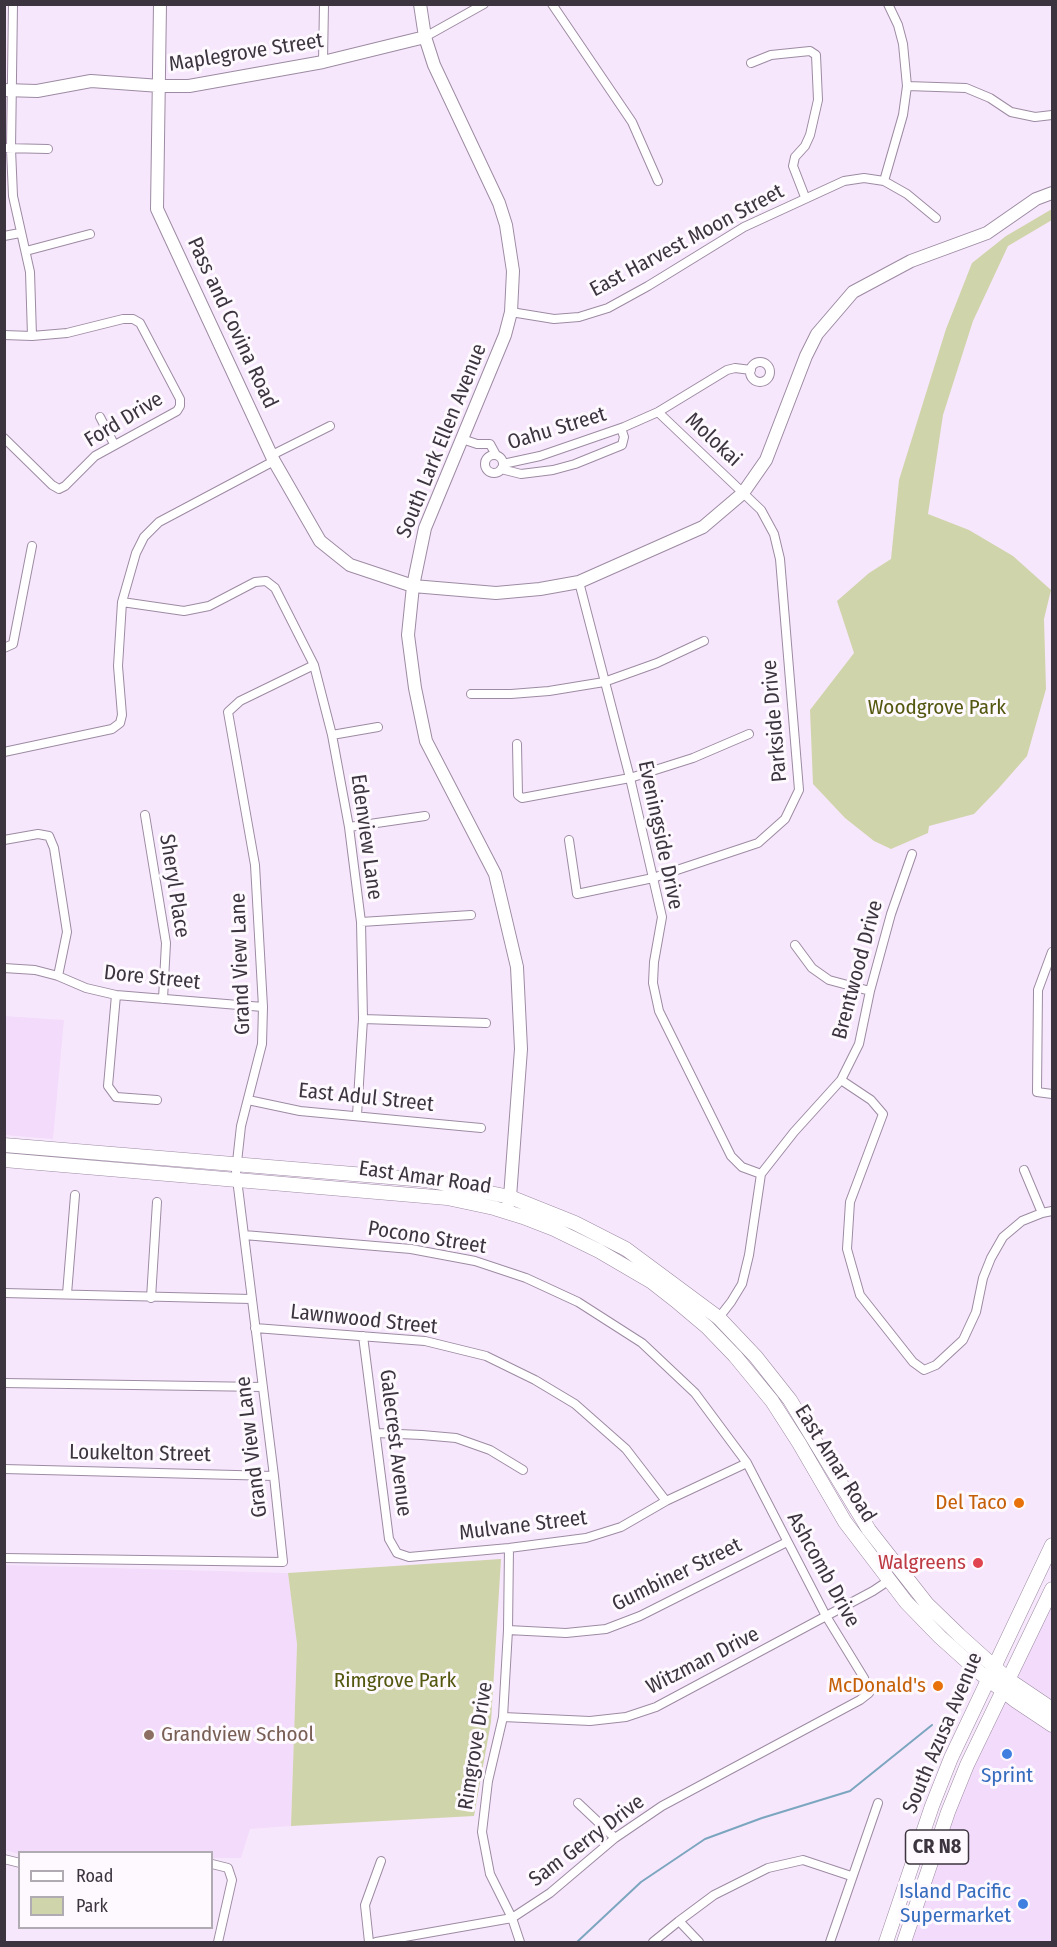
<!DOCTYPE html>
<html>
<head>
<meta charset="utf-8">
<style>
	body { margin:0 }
	#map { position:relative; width:1057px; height:1947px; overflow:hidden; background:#f7e7fc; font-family:"Fira Sans Condensed",sans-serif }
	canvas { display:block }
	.frame { position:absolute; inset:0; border:6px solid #3c343f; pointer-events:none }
	.legend { position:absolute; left:18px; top:1851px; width:195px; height:78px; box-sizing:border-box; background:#fdf9fe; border:2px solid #b0aab2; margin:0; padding:8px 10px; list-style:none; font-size:18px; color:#3c343f }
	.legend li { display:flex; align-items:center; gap:12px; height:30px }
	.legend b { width:30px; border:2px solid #b0aab2 }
</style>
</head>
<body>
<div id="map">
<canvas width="1057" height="1947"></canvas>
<div class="frame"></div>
<ul class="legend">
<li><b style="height:8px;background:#fff"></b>Road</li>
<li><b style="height:16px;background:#d0d4ab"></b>Park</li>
</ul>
</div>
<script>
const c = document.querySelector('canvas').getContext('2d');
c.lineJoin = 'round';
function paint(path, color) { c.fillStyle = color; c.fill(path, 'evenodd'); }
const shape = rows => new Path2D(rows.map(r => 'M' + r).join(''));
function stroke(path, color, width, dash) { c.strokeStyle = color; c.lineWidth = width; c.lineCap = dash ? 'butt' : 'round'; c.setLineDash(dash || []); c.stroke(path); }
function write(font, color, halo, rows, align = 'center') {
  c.font = font + ' "Fira Sans Condensed",sans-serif'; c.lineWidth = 6; c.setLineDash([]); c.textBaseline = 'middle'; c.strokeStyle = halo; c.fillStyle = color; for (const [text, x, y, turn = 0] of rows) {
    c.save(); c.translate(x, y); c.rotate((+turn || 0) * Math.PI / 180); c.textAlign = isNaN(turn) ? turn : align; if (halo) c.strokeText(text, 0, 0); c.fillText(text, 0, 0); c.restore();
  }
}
paint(shape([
	[4,1016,64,1020,53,1139,5,1135],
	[5,1565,288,1573,297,1644,291,1826,250,1829,241,1858,212,1858,212,1852,20,1852,19,1854,5,1850],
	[1052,1589,1052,1709,1009,1680],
	[1003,1691,1052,1725,1052,1942,904,1942,941,1833]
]), '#f3dbfb');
paint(shape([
	[1052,209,1052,220,1008,246,973,321,943,415,928,514,969,530,1013,556,1051,590,1044,619,1046,689,1027,756,998,789,974,814,929,826,928,833,891,849,874,841,845,818,813,784,810,710,854,653,837,601,869,573,891,559,899,480,946,329,972,263,1006,236],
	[501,1559,491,1722,474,1816,291,1826,297,1644,288,1573]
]), '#d0d4ab');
stroke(shape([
	[577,1942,641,1882,705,1839,762,1818,850,1791,932,1725]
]), '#7ca6c0', 2);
const street = shape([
	[13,4,11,149,13,196,30,272,32,336],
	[552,4,632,122,658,181],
	[425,37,484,4],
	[323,62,324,4],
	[751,63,771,55,810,51,816,55,818,100,810,135,805,146,795,157,793,166,805,197],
	[907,86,966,88,990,98,1011,112,1035,117,1052,115],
	[4,148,48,149],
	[884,181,903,115,907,86,903,44,898,25,888,4],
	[4,236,20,233],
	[26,251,90,234],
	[511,312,554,319,579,317,608,308,648,286,744,227,844,181,864,178,884,181,907,194,936,218],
	[4,335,32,336,67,333,123,319,133,319,140,323,180,399,180,406,177,411,95,456,65,486,59,489,52,485,4,438],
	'750 372a10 10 0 1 1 20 0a10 10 0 1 1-20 0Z',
	[100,417,114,444],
	[462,439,477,444,490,444,496,455],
	[272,455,330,426],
	'485 464a9 9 0 1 1 18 0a9 9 0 1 1-18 0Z',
	[503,464,540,456,624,427,658,412,727,370,735,368,751,370],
	[501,469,521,474,553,470,575,464,622,445,624,437,621,428],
	[579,582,630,778,662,917,654,962,653,983,659,1011,731,1156,742,1167,761,1174],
	[122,602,184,611,209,606,255,582,266,581,275,588,314,665,332,735,349,827,361,922,363,1019,357,1115],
	[4,648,13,644,32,546],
	[471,694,511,694,549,691,604,682,657,663,704,641],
	[332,735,378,727],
	[517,744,518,795,522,798,630,778,693,758,749,734],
	[4,752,112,729,120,723,122,715,118,666,122,602,136,553,144,537,159,522,274,461],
	[145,815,166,943,163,999],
	[349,827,425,816],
	[4,840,38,834,49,836,54,848,67,932,58,976],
	[569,840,577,894,653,878,758,843,785,819,799,790,780,559,774,534,761,510,658,412],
	[361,922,471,915],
	[795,945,812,968,829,980,870,991],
	[1052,952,1038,990,1037,1092,1052,1094],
	[4,968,35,970,58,976,86,988,116,995,263,1007],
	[116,995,108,1086,116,1097,157,1100],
	[363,1019,486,1023],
	[841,1080,871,1100,883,1114,850,1202,847,1249,860,1295,913,1362,924,1370,936,1365,963,1340,976,1312,983,1278,991,1258,1003,1237,1022,1221,1042,1213,1052,1211],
	[248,1100,300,1111,481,1128],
	[1024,1170,1042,1213],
	[244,1235,411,1249,475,1261,526,1278,578,1302,642,1343,695,1393,747,1463,826,1616,864,1678,869,1693,860,1700,662,1806,615,1838,550,1893,512,1918,376,1942],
	[4,1293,251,1299],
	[67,1294,75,1195],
	[151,1298,157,1202],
	[717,1320,731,1302,742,1284,749,1255,761,1174,794,1132,841,1080,859,1044,870,991,891,914,912,854],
	[255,1328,425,1341,486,1356,535,1380,575,1404,626,1449,666,1501],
	[363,1336,389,1539,397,1553,409,1557,509,1548,586,1538,621,1527,666,1501,747,1463],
	[4,1383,263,1387],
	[376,1433,422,1435,456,1438,490,1450,523,1470],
	[4,1469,274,1476],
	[509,1548,508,1630,503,1717,488,1781,482,1832,490,1874,512,1918,520,1942],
	[4,1558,283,1562,274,1476,236,1171,241,1126,262,1044,263,1007,255,865,228,712,240,701,314,665],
	[508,1630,566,1633,606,1629,640,1616,787,1542],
	[503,1717,590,1721,626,1717,656,1707,873,1591,891,1579],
	[578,1803,615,1838],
	[4,1859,20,1863],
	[212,1864,228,1868,232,1880,218,1942],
	[679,1921,699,1942],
	[369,1942,365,1905,381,1861],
	[653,1942,679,1921,714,1895,768,1868,803,1860,851,1876],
	[830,1942,878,1803]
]);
const secondary = shape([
	[160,4,157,209,274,461,320,541,350,565,413,586,496,593,540,589,579,582,703,527,743,493,766,460,806,356,817,334,853,292,911,261,987,233,1036,199,1052,193],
	[420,4,425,37,434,65,499,203,506,225,513,271,511,312,505,335,425,528,413,586,408,635,415,688,426,741,495,874,517,967,521,1049,510,1197,508,1205],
	[4,90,37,91,91,81,160,86,189,86,323,62,425,37]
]);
const primary = shape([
	[4,1145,426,1180,510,1197,575,1223,626,1249,719,1318,756,1357,790,1400,869,1530,927,1604,959,1635,1009,1680,1052,1709],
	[4,1160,447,1198,494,1208,523,1217,554,1229,599,1251,652,1282,675,1300,707,1327,735,1356,772,1401,799,1443,845,1522,906,1602,940,1637,980,1673,1016,1701,1052,1725],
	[886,1942,932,1806,951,1758,1052,1545],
	[904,1942,948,1812,967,1765,1052,1589]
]);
stroke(street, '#9d8ba3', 10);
stroke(secondary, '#9d8ba3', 14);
stroke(primary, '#9d8ba3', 15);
stroke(street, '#fff', 8);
stroke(secondary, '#fff', 12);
stroke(primary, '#fff', 14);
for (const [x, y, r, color] of [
	[1019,1503,6,"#e8710a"],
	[978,1563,6,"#e0444e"],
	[938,1686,6,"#e8710a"],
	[149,1735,6,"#8d6e63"],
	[1007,1754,6,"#3f7fe0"],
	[1023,1904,6,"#3f7fe0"]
]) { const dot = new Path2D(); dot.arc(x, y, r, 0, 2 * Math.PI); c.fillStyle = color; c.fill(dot); stroke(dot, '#fdf9fe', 2); }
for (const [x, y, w] of [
	[937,1847,63]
]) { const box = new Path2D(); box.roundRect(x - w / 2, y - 17, w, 34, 4.5); c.fillStyle = '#fdf9fe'; c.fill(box); stroke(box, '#3c343f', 1.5); }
write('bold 20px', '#3c343f', null, [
	["CR N8",937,1847]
]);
write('21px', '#3c343f', '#fdf9fe', [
	["Maplegrove Street",246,53,-9],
	["East Harvest Moon Street",687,241,-28],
	["Pass and Covina Road",232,323,65],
	["Ford Drive",124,420,-31],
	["Oahu Street",557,429,-17],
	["Molokai",713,440,43],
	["South Lark Ellen Avenue",442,441,-68],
	["Parkside Drive",775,721,-95],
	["Eveningside Drive",660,835,78],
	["Edenview Lane",366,837,82],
	["Sheryl Place",174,886,81],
	["Grand View Lane",241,964,-92],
	["Brentwood Drive",858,970,-75],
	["Dore Street",152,978,6],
	["East Adul Street",366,1098,6],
	["East Amar Road",425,1178,8],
	["Pocono Street",427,1238,9],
	["Lawnwood Street",364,1320,6],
	["Galecrest Avenue",395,1443,83],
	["Grand View Lane",252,1447,-97],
	["Loukelton Street",140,1454,1],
	["East Amar Road",835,1464,58],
	["Mulvane Street",523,1526,-7],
	["Ashcomb Drive",823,1570,61],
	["Gumbiner Street",677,1575,-26],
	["Witzman Drive",703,1661,-27],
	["South Azusa Avenue",943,1733,-67],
	["Rimgrove Drive",476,1746,-81],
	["Sam Gerry Drive",587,1841,-37]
]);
write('21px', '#54570f', '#fdf9fe', [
	["Woodgrove Park",937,708],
	["Rimgrove Park",395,1681]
]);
write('21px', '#c56008', '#fdf9fe', [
	["Del Taco",1007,1503],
	["McDonald's",926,1686]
], 'right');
write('21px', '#be3a42', '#fdf9fe', [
	["Walgreens",966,1563]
], 'right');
write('21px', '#785e54', '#fdf9fe', [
	["Grandview School",161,1735]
], 'left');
write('21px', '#366cbe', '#fdf9fe', [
	["Sprint",1007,1776],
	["Island Pacific",1011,1892,"right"],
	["Supermarket",1011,1916,"right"]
]);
</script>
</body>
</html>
